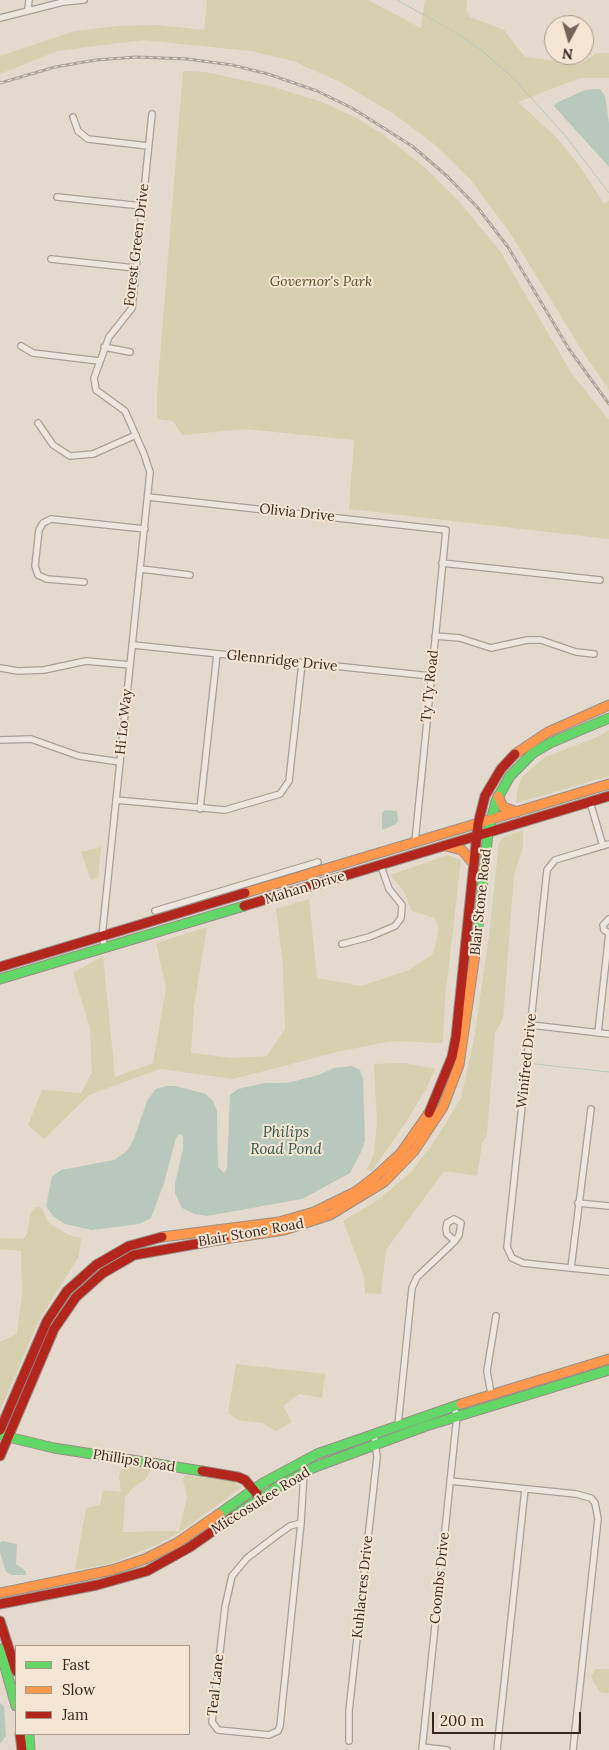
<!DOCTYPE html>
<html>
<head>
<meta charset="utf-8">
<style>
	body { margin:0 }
	#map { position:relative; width:609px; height:1750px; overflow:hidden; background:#e3d9cd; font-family:Lora,serif }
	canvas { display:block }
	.legend { position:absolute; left:15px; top:1645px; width:175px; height:90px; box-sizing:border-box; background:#f5e5d3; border:1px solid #a9998b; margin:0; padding:6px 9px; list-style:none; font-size:15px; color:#37261e }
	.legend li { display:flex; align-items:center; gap:10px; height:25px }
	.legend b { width:25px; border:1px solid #a9998b }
	.north { position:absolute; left:544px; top:15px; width:50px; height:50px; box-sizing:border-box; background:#f5e5d3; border:1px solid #a9998b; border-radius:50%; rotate:186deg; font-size:14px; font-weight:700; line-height:20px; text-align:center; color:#37261e }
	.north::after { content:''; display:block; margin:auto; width:18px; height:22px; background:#73655b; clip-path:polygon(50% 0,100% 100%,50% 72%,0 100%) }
	.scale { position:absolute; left:432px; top:1712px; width:149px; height:22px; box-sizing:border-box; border:2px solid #37261e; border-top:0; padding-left:6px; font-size:15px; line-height:18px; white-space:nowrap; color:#37261e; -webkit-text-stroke:4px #f5e5d3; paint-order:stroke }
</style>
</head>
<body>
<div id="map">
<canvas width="609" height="1750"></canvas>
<ul class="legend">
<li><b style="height:6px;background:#63d668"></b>Fast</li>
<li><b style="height:6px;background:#ff974d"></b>Slow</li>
<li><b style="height:6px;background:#b3261e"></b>Jam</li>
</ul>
<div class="north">N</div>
<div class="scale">200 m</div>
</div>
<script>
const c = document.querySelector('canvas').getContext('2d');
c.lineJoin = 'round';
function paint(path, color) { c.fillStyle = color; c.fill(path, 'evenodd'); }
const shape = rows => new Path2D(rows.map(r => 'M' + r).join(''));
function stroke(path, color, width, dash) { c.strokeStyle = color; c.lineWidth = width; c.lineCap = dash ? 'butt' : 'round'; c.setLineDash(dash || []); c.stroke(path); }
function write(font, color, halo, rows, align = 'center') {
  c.font = font + ' Lora,serif'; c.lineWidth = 4; c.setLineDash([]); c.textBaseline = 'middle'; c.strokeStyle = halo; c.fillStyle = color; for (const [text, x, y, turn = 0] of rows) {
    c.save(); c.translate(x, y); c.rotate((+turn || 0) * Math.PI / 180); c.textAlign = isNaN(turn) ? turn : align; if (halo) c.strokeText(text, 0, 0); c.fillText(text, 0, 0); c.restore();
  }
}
paint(shape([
	[207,0,368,0,421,28,425,0,467,0,466,9,470,17,504,30,525,57,580,64,597,53,609,53,609,78,580,78,518,102,557,138,581,168,604,204,609,200,609,390,581,349,510,233,471,180,434,144,394,114,340,82,293,61,250,51,143,40,57,51,0,74,0,56,75,31,118,26,158,25,204,30],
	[183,71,206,72,270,86,319,101,357,118,384,135,423,166,456,198,500,251,572,374,609,420,609,539,349,509,354,440,245,429,182,435,173,421,157,419,157,395],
	[609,730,609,776,516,803,517,791,522,777,545,757,595,738],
	[523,830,523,847,514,875,503,1019,495,1033,487,1134,482,1144,477,1176,444,1171,386,1250,381,1294,365,1293,364,1276,343,1221,378,1200,411,1172,436,1139,461,1098,474,1039,489,936,499,842,506,836],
	[101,847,98,878,91,880,81,852],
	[448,855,461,860,445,999,443,1043,392,1041,341,1051,234,1079,160,1069,89,1095,44,1139,28,1125,42,1090,81,1093,92,1072,90,1028,73,973,103,956,115,1077,153,1063,166,988,156,943,207,927,194,1006,191,1053,233,1058,267,1056,285,1029,283,965,276,909,309,899,317,978,361,986,409,970,433,954,439,930,435,918,412,911,403,890,390,875],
	[404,1063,435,1069,426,1089,406,1122,372,1171,367,1170,374,1153,377,1122,374,1064],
	[36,1207,42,1208,47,1220,52,1225,69,1235,81,1238,79,1256,38,1322,0,1411,0,1342,17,1334,22,1294,21,1251,0,1249,0,1238,23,1239,27,1234,30,1214],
	[236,1364,325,1374,322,1398,299,1394,283,1406,292,1422,276,1431,262,1423,238,1420,228,1413],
	[123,1465,151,1469,146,1479,133,1488,125,1497,123,1532,179,1531,187,1497,183,1480,185,1475,232,1481,242,1487,180,1532,158,1544,110,1564,75,1570,86,1508,100,1505,103,1490,121,1492,119,1476],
	[595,1669,609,1669,609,1693,600,1692,591,1677]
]), '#d6d0af');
paint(shape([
	[595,89,600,89,605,96,609,123,609,167,554,106,556,103,585,90],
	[385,810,397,811,398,821,396,824,382,830,382,813],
	[352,1066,360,1070,363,1079,365,1141,361,1152,350,1173,302,1199,207,1216,195,1214,182,1208,175,1193,175,1184,183,1149,183,1136,180,1134,176,1138,164,1183,151,1218,139,1224,92,1230,65,1224,53,1216,46,1206,52,1177,61,1170,114,1160,127,1151,134,1139,147,1101,156,1089,166,1086,176,1086,206,1094,213,1101,217,1111,218,1167,224,1173,227,1168,230,1095,238,1089,265,1083,287,1083,319,1075,334,1068],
	[2,1541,17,1544,16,1564,26,1571,26,1575,12,1575,6,1572,0,1552,0,1543],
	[0,1703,4,1706,6,1736,0,1744]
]), '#b8c8bc');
stroke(shape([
	[397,0,455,32,480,49,512,77,564,134,609,193],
	[535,1064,609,1072]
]), '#b8c8bc', 1);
const street = shape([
	[28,10,29,0],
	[0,18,63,2,84,0],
	[73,117,78,131,88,139,148,146],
	[57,197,142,206],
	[51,259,135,268],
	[21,346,33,353,99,361],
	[104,347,130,352],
	[38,423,53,445,70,456,93,454,136,435],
	[148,497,446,530,415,842],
	[442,563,600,580],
	[141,569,190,575],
	[84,582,47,579,38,575,35,566,39,530,43,523,51,519,145,529],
	[435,636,460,638,491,648,527,640,541,640,576,652,594,654],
	[133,645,431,676],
	[0,668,18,671,44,670,86,661,130,665],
	[1,740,31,739,79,756,120,762],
	[116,800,225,810,280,794,289,781,302,663],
	[590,802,603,846],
	[200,809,217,654],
	[609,844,555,860,547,870,507,1247,512,1258,523,1263,609,1272],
	[155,911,318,862],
	[342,944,369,937,395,926,401,918,402,905,389,889,381,866],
	[105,947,102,936,150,472,144,454,125,411,96,390,94,378,109,337,132,308,152,114],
	[531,1025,609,1034],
	[598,1033,609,933,604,930,603,925,609,919],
	[578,1203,609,1206],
	[571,1268,591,1109],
	[491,1394,487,1371,496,1316],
	[398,1425,412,1288,417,1277,453,1243,455,1241,459,1235,461,1223,454,1219,447,1223,446,1229,447,1234,455,1241],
	[450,1481,576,1494,591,1498,595,1503,598,1519,573,1750],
	[301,1523,290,1526,276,1536,247,1558,232,1576,225,1607,212,1722,218,1730,269,1735,278,1731,280,1726,301,1523,304,1471],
	[349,1741,349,1711,377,1457,374,1433],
	[422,1747,447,1750],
	[422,1750,457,1416,453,1406],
	[497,1750,525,1489]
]);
const fast = shape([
	[475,954,488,833,496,801,510,776,533,753,550,743,609,718],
	[0,979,244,906],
	[4,1436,54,1448,202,1471],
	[219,1514,263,1483,317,1454,461,1404],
	[233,1517,276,1488,315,1467,426,1426,609,1370],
	[0,1649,16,1706],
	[29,1734,30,1750]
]);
const slow = shape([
	[515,754,548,732,609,705],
	[498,796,503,807,517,812],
	[446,846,462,850,473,863],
	[245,893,609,784],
	[162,1237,279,1222,314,1212,355,1192,376,1176,401,1153,429,1113],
	[224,1239,284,1230,330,1215,384,1182,414,1151,443,1107,459,1065,475,954],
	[461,1404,609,1359],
	[0,1593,112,1570,145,1559,177,1543,219,1514]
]);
const jam = shape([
	[244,906,609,796],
	[0,967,245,893],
	[429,1113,452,1057,456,1037,478,824,485,796,501,769,515,754],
	[0,1430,47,1321,67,1291,96,1265,129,1246,162,1237],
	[0,1456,54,1329,76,1297,103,1273,134,1255,224,1239],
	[202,1471,238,1477,245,1480,257,1494],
	[0,1604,97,1585,147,1571,190,1547,233,1517],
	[0,1621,16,1671],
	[20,1734,22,1750]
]);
stroke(street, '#a89f96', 8);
stroke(fast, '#988e86', 11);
stroke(slow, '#988e86', 11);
stroke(jam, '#988e86', 11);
stroke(street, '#ece6de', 5.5);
stroke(fast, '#63d668', 9);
stroke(slow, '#ff974d', 9);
stroke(jam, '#b3261e', 9);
const rail = shape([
	[0,83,55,67,96,60,137,57,188,59,232,65,268,74,317,91,352,108,412,146,447,176,478,208,508,247,569,349,609,404]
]);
stroke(rail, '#aba49e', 3);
stroke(rail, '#f5e5d3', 1, [4]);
write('14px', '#37261e', '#f5e5d3', [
	["Forest Green Drive",137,245,-83],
	["Olivia Drive",297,513,6],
	["Glennridge Drive",282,661,6],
	["Ty Ty Road",430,686,-84],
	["Hi Lo Way",124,722,-84],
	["Mahan Drive",305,888,-17],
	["Blair Stone Road",481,902,-84],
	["Winifred Drive",527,1061,-84],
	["Blair Stone Road",251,1233,-10],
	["Phillips Road",134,1461,9],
	["Miccosukee Road",261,1501,-32],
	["Coombs Drive",440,1578,-84],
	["Kuhlacres Drive",363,1587,-84],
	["Teal Lane",216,1685,-84]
]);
write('italic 14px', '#4f5425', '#f5e5d3', [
	["Governor's Park",321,282]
]);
write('italic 15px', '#2d574e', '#f5e5d3', [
	["Philips",286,1133],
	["Road Pond",286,1150]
]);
</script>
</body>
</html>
